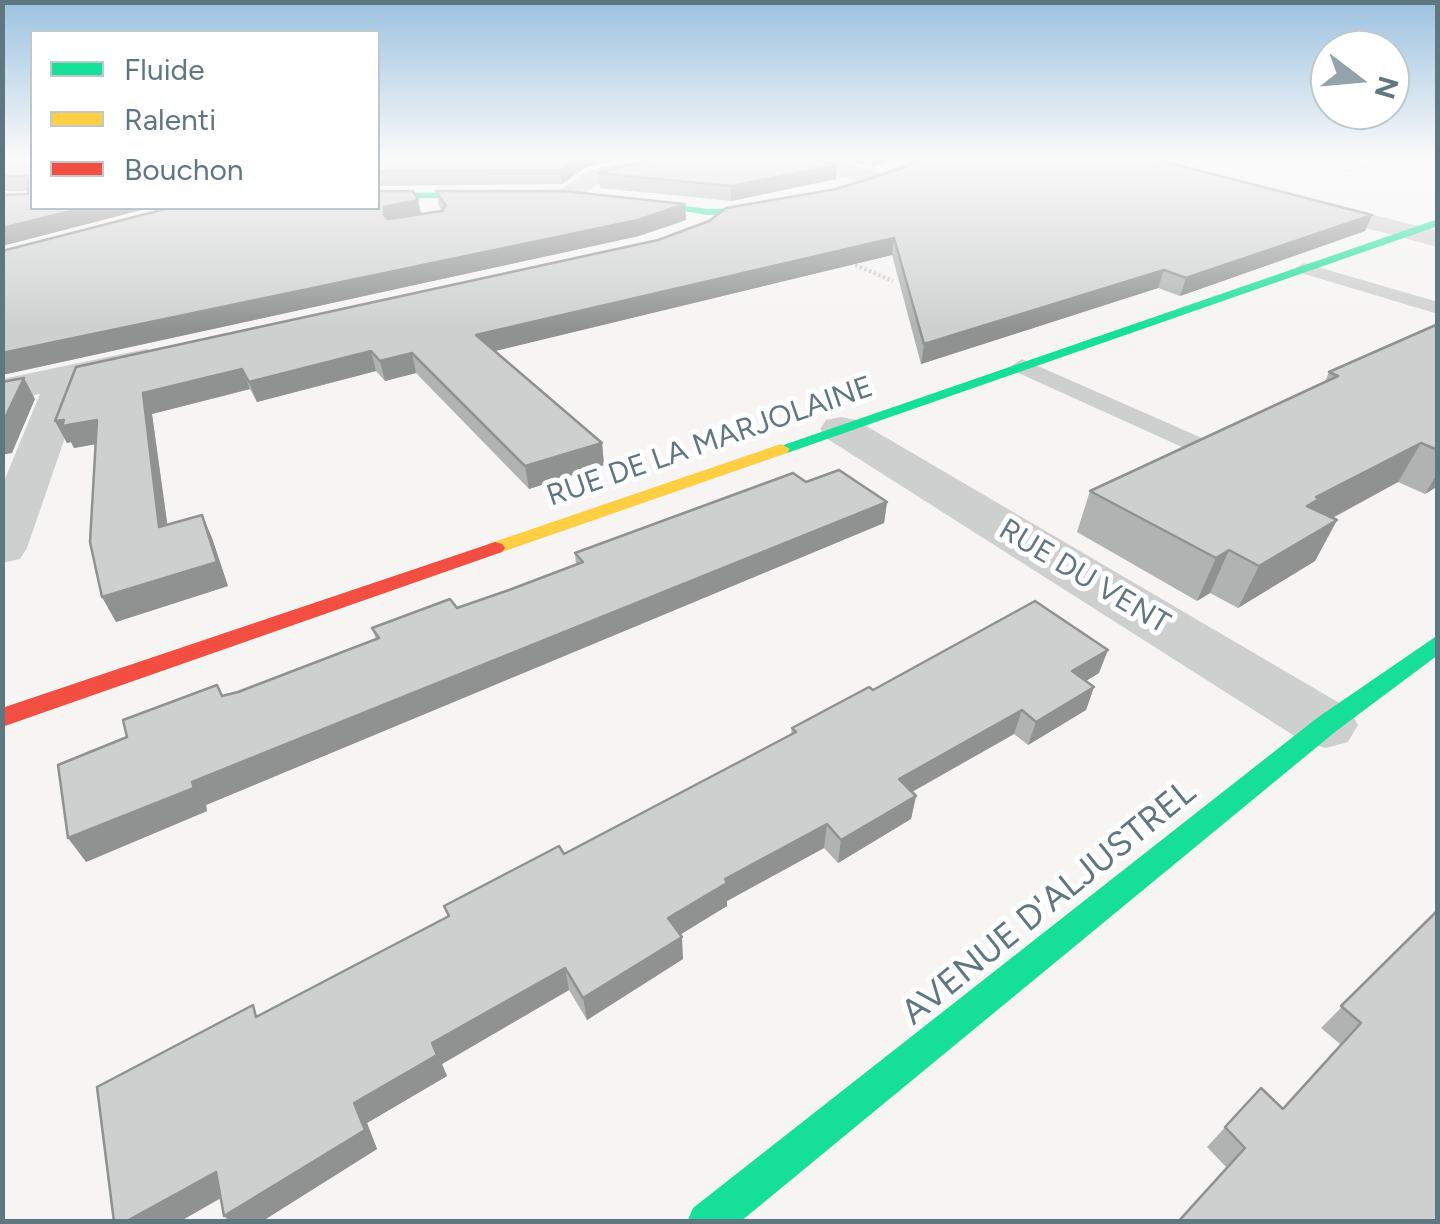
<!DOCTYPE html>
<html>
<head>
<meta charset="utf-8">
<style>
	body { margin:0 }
	#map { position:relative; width:1440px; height:1224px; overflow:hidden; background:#f6f5f4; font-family:Figtree,sans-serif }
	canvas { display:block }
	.frame { position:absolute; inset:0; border:5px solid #5f7781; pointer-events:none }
	.legend { position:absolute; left:30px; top:30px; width:350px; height:180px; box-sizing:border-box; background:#fff; border:2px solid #bfc9cd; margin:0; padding:12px 18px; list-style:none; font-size:30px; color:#5f7781 }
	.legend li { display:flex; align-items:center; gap:20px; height:50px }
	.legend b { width:50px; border:2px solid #bfc9cd }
	.north { position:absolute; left:1310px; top:30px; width:100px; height:100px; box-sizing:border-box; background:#fff; border:2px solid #bfc9cd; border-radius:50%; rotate:106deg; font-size:28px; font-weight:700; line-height:40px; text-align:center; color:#5f7781 }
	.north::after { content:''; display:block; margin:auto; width:35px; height:45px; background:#94a3a9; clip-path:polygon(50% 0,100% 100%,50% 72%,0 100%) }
</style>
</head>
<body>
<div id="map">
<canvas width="1440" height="1224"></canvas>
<div class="frame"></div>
<ul class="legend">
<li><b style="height:12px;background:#16e098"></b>Fluide</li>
<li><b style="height:12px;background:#ffcf43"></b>Ralenti</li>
<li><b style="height:12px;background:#f24e42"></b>Bouchon</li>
</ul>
<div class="north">N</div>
</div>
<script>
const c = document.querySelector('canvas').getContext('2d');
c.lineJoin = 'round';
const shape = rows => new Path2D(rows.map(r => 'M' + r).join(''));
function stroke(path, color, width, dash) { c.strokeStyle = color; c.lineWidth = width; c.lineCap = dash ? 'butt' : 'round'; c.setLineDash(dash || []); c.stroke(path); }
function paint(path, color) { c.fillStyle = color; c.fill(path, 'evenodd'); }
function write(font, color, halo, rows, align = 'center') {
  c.font = font + ' Figtree,sans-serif'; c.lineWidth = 10; c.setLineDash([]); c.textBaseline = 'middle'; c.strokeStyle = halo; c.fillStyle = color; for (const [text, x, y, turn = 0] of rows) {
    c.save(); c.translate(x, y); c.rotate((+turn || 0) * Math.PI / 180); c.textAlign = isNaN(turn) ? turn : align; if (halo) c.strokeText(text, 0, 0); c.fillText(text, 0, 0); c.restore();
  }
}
stroke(shape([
	[1184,170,1236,158],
	[1346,172,1379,163]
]), '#cccdce', 2.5, [2.5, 2.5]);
stroke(shape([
	[846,261,893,281]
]), '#cccdce', 4, [2.5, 2.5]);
paint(shape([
	[1304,263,1438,302,1438,314,1298,272,1295,268,1304,263],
	[1022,359,1211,442,1215,447,1211,452,1193,452,1014,371,1011,366,1022,359]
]), '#cecfcf');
paint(shape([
	[640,158,677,158,674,163,603,181,574,200,565,202,553,195,587,171,640,158],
	[784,158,821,158,886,174,890,179,878,186,787,163,784,158],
	[1299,196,1438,231,1438,247,1290,208,1287,203,1299,196],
	[146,349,159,352,164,360,159,368,83,385,27,548,20,559,2,563,2,486,40,394,2,402,2,379,146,349],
	[841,417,856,420,1348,708,1358,725,1348,742,1326,748,1304,742,826,438,820,429,826,420,841,417]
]), '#cecfcf');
paint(shape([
	[920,158,932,158,860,188,746,214,707,215,606,198,611,195,707,209,746,208,854,184,920,158],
	[510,192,514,197,378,199,378,193,510,192],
	[1438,219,1438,226,787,453,781,454,772,449,1438,219],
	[1438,635,1438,655,1335,732,740,1222,687,1222,693,1208,1317,718,1438,635]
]), '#16e098');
paint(shape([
	[781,444,790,449,787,453,502,552,495,554,485,548,488,544,781,444]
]), '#ffcf43');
paint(shape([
	[495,542,502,544,505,548,502,552,2,727,2,708,495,542]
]), '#f24e42');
paint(shape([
	[2,158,32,158,32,208,149,208,2,246,2,195,28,194,28,191,2,191],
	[378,158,625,158,586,167,562,184,378,186],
	[836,158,899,158,872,167],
	[837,165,836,179,731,201,600,188,598,173],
	[904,168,1372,215,1365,231,1180,296,1158,288,921,364,892,255,494,351,602,443,604,465,529,489,416,373,385,381,376,371,257,402,250,389,152,414,167,525,202,515,212,538,228,586,116,622,102,597,96,444,74,448,71,442,67,443,55,421,658,240],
	[436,191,686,220,639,236,2,375,2,251,418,200,421,214,442,211,439,206],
	[1438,324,1438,486,1425,494,1398,482,1333,518,1337,520,1315,561,1238,608,1210,593,1197,601,1077,532,1090,491,1325,382,1329,372],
	[806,482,887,502,884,523,206,805,207,811,86,862,127,737,217,685,223,696,238,692,376,639,372,628,457,608,576,565,575,553],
	[1099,673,1086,681,1094,687,1086,710,1028,745,1014,734,912,792,916,796,911,819,838,863,824,848,727,901,727,906,680,934,683,959,587,1020,569,990,442,1064,447,1076,367,1123,377,1149,261,1222,230,1222,220,1198,179,1222,114,1222,260,1015,448,917,444,906,564,854,791,734,792,728,873,690],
	[1438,910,1438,1222,1176,1222,1226,1167,1207,1147,1261,1088,1282,1108,1340,1044,1321,1028]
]), '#b1b3b3');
paint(shape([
	[578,158,625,158,586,167,562,184,560,170],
	[873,158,899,158,872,167],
	[837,165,836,179,731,201,731,186],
	[418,200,421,215,388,223,384,215,384,207],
	[685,204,686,220,639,236,2,375,2,353],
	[83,208,149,208,2,246,2,228],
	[1372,215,1365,231,1180,296,1186,278],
	[894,238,892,255,479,355,476,335],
	[1164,270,1158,288,921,364,924,344],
	[371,351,376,371,257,402,249,382],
	[412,353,416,373,385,381,380,361],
	[242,369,250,389,152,414,171,550,159,527,143,393],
	[24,378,35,399,12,453,2,455,2,424],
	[64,420,97,420,108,442,74,448,71,442,67,443,55,421],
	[602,443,604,465,529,489,525,466],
	[1421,443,1398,482,1300,535,1307,506,1316,497],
	[1438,472,1438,486,1425,494],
	[887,502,884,523,206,805,207,811,86,862,68,838,192,782],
	[202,515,212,538,228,586,116,622,102,597],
	[1337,520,1315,561,1238,608,1259,566],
	[1229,550,1210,593,1197,601,1216,558],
	[1108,650,1099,673,1064,694,1072,671],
	[1094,687,1086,710,1028,745,1036,722],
	[1022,710,1014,734,894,802,899,779],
	[916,796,911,819,838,863,841,840],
	[827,824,824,848,727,901,727,906,670,941,668,918,725,879],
	[682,937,683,959,587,1020,583,998],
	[565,968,569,990,442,1064,447,1076,367,1123,377,1149,261,1222,230,1222,224,1216,354,1103,432,1043],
	[216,1172,235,1190,179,1222,125,1222]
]), '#909292');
const building = shape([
	[2,158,32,158,32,208,83,208,2,228,2,195,28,194,28,176,2,176,2,158],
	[378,158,578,158,560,170,378,171,378,158],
	[656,158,807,158,837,165,731,186,598,173,656,158],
	[922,158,1151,158,1372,215,1186,278,1164,270,924,344,894,238,476,335,602,443,525,466,412,353,380,361,371,351,249,382,242,369,143,393,159,527,202,515,217,562,102,597,90,542,97,420,62,426,64,420,55,421,76,367,658,240,709,221,726,208,836,189,904,168,922,158],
	[378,191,413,191,418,200,384,207,384,215,388,219,442,211,446,206,436,191,563,191,685,204,638,220,2,353,2,251,169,208,378,208,378,191],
	[1438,324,1438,450,1421,443,1316,497,1319,499,1307,506,1337,520,1259,566,1229,550,1216,558,1090,491,1338,376,1329,372,1438,324],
	[24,378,2,424,2,382,24,378],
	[839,470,887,502,192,782,194,788,68,838,58,765,127,737,123,720,217,685,222,696,238,692,379,638,372,628,450,599,457,608,509,590,583,562,575,553,793,473,806,482,839,470],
	[1035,601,1108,650,1072,671,1094,687,1036,722,1022,710,899,779,916,796,841,840,827,824,725,879,727,883,668,918,682,937,583,998,565,968,432,1043,437,1055,354,1103,365,1130,224,1216,216,1172,125,1222,114,1222,97,1087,253,1005,256,1017,449,916,444,906,559,846,564,854,796,732,792,728,869,687,873,690,1035,601],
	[1438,910,1438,1222,1178,1222,1245,1148,1225,1127,1261,1088,1283,1109,1361,1023,1341,1006,1438,910]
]);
paint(building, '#ced0d0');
stroke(building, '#909292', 2.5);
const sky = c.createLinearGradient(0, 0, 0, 329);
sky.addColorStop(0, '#9cc2e1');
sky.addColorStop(0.48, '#fbfafa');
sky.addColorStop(1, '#fbfafa00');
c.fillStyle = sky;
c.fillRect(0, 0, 1440, 329);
write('30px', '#5f7781', '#fff', [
	["RUE DE LA MARJOLAINE",710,442,-19],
	["RUE DU VENT",1084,577,31]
]);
write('35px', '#5f7781', '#fff', [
	["AVENUE D'ALJUSTREL",1049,903,-39]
]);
</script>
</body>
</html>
